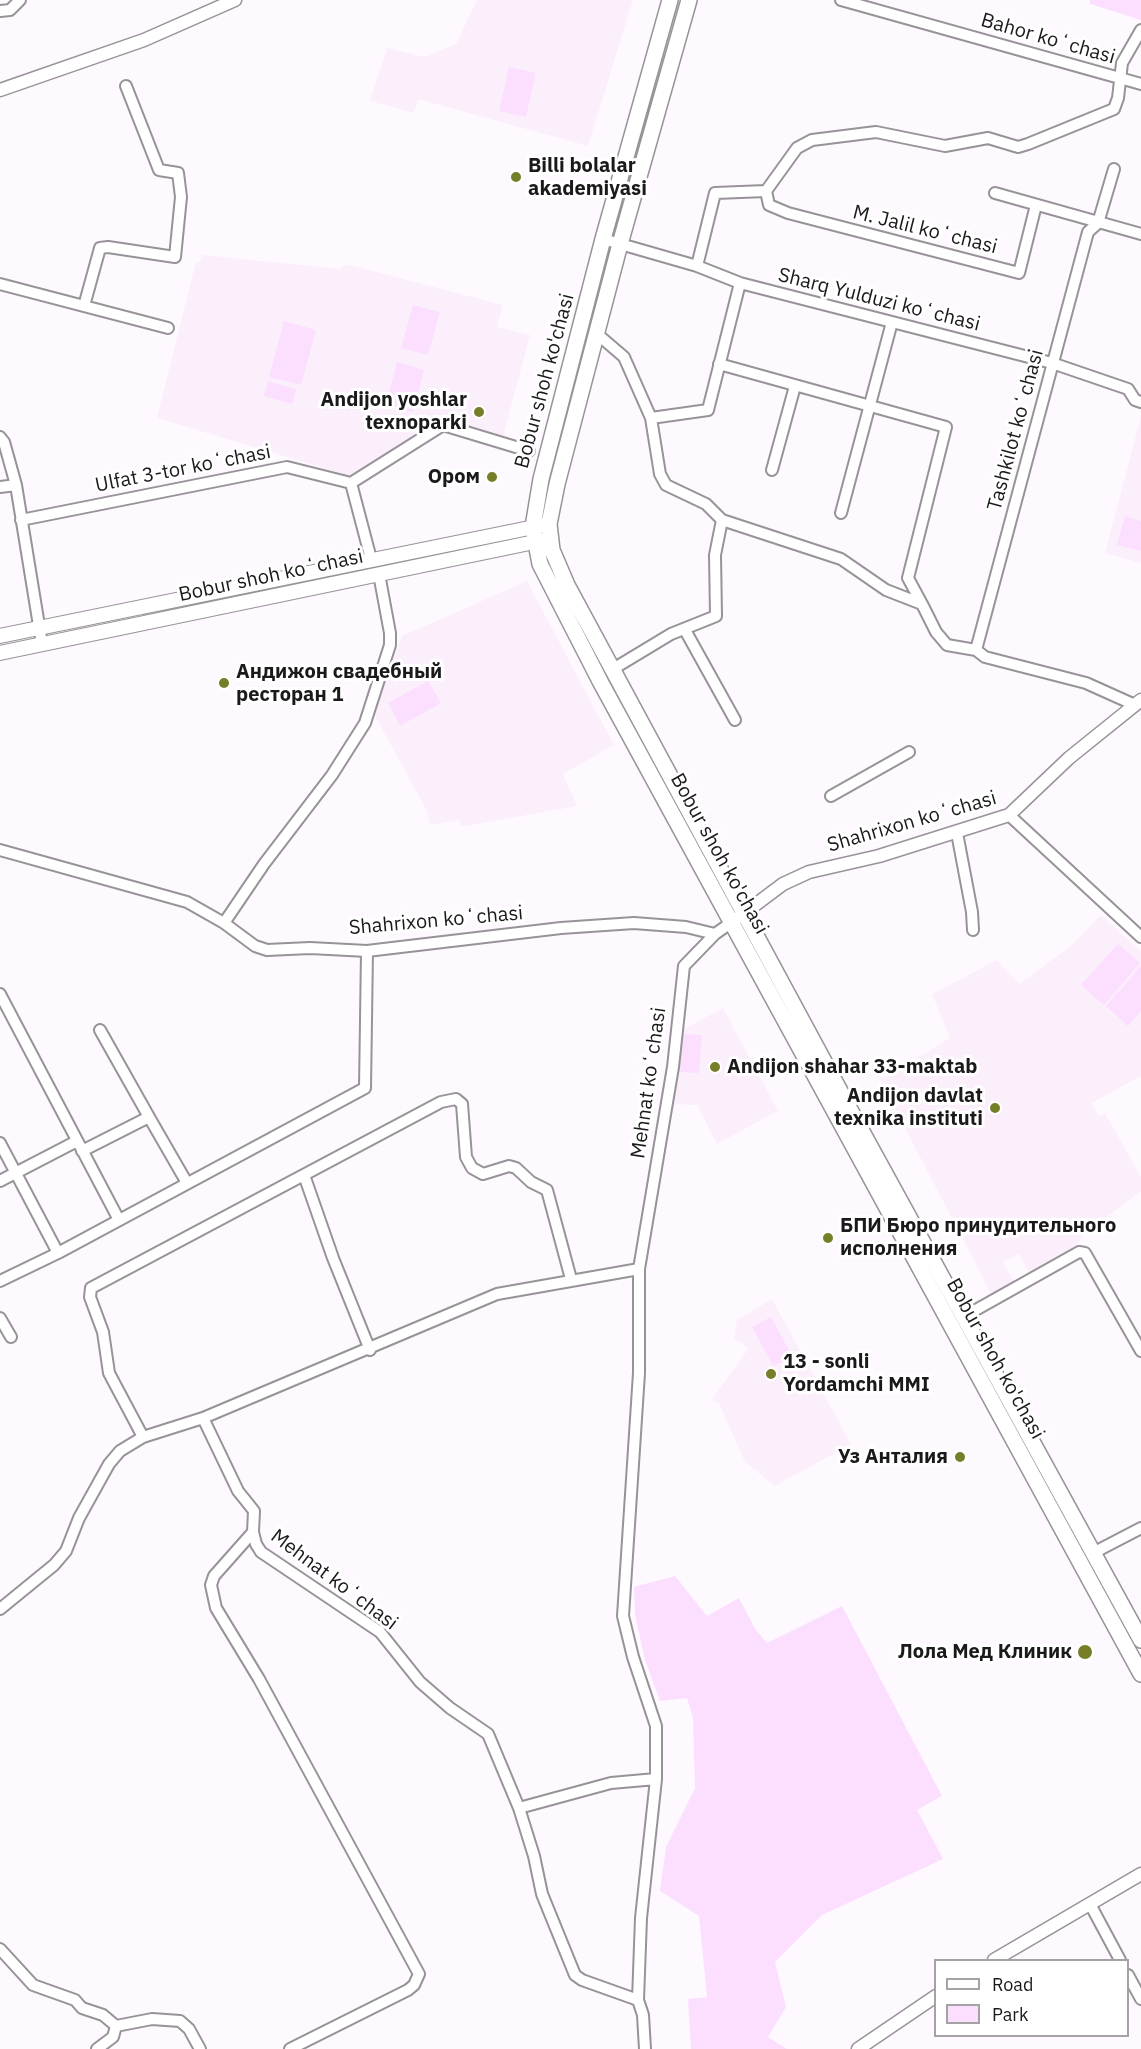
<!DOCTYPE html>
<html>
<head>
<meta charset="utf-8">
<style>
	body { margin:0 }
	#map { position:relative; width:1141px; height:2049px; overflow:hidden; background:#fef9ff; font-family:"IBM Plex Sans",sans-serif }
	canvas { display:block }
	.legend { position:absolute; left:934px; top:1959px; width:195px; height:78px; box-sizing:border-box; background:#fff; border:2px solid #a4a3a4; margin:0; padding:8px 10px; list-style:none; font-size:18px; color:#1b191b }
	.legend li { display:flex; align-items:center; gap:12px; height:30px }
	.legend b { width:30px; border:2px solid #a4a3a4 }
</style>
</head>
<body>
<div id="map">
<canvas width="1141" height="2049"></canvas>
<ul class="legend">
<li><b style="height:8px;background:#fff"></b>Road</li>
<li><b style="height:16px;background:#fcdfff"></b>Park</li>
</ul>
</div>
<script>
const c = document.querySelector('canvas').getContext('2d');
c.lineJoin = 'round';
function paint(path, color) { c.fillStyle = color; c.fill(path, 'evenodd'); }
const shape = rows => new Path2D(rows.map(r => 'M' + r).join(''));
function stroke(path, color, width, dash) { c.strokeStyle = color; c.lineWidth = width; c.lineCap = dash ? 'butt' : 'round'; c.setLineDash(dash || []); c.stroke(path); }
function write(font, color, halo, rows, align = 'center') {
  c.font = font + ' "IBM Plex Sans",sans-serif'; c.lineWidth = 6; c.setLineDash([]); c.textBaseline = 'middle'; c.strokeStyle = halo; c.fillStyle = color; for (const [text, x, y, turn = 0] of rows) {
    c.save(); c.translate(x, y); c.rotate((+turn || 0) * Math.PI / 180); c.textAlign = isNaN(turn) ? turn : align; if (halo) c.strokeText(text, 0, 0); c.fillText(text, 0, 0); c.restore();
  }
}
paint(shape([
	[477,0,633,0,588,146,418,99,414,113,370,101,387,48,425,57,456,44],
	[202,255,341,269,346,264,503,305,497,327,530,335,502,440,441,424,357,478,157,418,196,262,200,263],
	[1141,416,1141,563,1105,553],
	[527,581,614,745,563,774,577,806,461,827,459,820,430,825,427,811,374,714,402,636],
	[1101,915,1141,951,1141,1076,1092,1103,1099,1116,1105,1113,1141,1177,1141,1191,1084,1234,1075,1249,1030,1275,1019,1254,1003,1262,1015,1283,993,1297,880,1080,950,1038,932,994,997,960,1019,984,1071,946],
	[723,1008,778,1111,717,1144,697,1105,673,1104,680,1031],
	[772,1299,851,1444,775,1486,745,1462,719,1403,712,1399,748,1349,734,1338,737,1320]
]), '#fbeffc');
paint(shape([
	[1090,0,1141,0,1141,20,1090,4],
	[509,67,536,73,526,117,499,111],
	[413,305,440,312,428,355,401,348],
	[284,321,316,330,301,385,269,377],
	[397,362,424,370,413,412,386,405],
	[268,381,296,389,292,404,264,396],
	[1125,516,1141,521,1141,551,1117,545],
	[428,681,441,703,400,726,388,703],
	[1118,944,1140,963,1104,1005,1081,985],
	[1141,966,1141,1011,1128,1026,1106,1006],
	[682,1034,702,1035,699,1073,679,1072],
	[771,1317,792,1356,773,1366,752,1327],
	[675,1576,707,1616,739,1598,755,1629,767,1643,842,1606,942,1796,917,1810,943,1859,822,1915,775,1962,786,2007,768,2037,787,2049,691,2049,688,1999,707,1997,699,1916,660,1891,666,1847,695,1788,693,1718,687,1698,660,1701,645,1660,635,1615,634,1587]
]), '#fcdfff');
const minor = shape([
	[841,0,1141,84],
	[0,11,10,10,20,0],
	[766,191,769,205,788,213,1019,273,1036,205],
	[995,193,1141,234],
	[603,239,697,266,740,283,1052,363,1128,389,1135,400,1141,402],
	[697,266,715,193,766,191,797,148,812,140,876,132,945,146,988,138,1018,147,1028,144,1114,109,1118,98,1122,63,1141,30],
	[0,284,168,328],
	[84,306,100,248,108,247,175,257,181,197,178,173,159,170,126,86],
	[596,333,624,357,651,418,660,474,666,485,706,504,722,520,841,559,886,590,922,604,936,632,947,645,976,650,985,657,1086,683,1135,705],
	[719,364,946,427,908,578,922,604],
	[651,418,708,410,740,283],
	[0,437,4,442,16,485],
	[772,470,795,386],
	[351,483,443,425,529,451],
	[351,483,371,559],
	[0,487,16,485,42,644],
	[841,513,892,322],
	[21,520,287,467,351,483],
	[685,630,735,720],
	[976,650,1088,232,1098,223,1114,169],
	[613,669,671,634,716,616,715,555,722,520],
	[831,796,909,752],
	[1009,815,1141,937],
	[957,833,972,912,973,930],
	[0,850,187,902,224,923,255,946,267,950,310,948,367,951,561,928,634,923,686,927,715,934],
	[224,923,264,864,332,775,365,723,390,645,390,633,379,574],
	[0,994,119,1220],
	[100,1030,149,1117],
	[0,1143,58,1253],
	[82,1151,149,1117,187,1183],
	[304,1175,333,1258,370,1350],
	[0,1181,77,1141],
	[639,1269,639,1373,623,1616,633,1657,656,1726,656,1779,641,1918,638,2000,643,2015,645,2049],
	[0,1281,58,1253,365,1088,367,951],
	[965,1316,1079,1252,1085,1253,1141,1351],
	[0,1318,11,1337],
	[203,1418,238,1491,254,1511,253,1532,256,1544,261,1552,380,1632,420,1682,450,1708,488,1734,519,1808,534,1856,542,1894,575,1975,582,1980,638,2000],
	[143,1437,109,1373,103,1332,90,1297,91,1288,441,1102,456,1099,462,1104,466,1157,472,1168,483,1174,509,1166,516,1168,531,1182,547,1190,571,1279],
	[253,1532,214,1576,211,1585,216,1608,259,1679,419,1974,414,1985,408,1990,290,2049],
	[1093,1553,1141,1528],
	[0,1609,54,1565,66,1551,79,1518,109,1464,120,1451,143,1437,203,1418,497,1294,639,1269,673,1067,684,966,715,934,732,922],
	[519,1808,611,1783,656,1779],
	[1090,1904,1120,1960],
	[0,1949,33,1985,75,2000,82,2008,103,2015,116,2026,113,2037,97,2049],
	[1128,1975,1141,1999],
	[116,2026,152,2019,180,2021,189,2029,200,2049]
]);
const tertiary = shape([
	[0,90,144,40,235,0],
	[739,917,783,884,809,872,879,856,1009,815,1069,758,1141,700],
	[994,1960,1141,1874],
	[858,2049,936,1996]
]);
const secondary = shape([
	[0,636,544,525],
	[0,653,544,540]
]);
const primary = shape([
	[670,0,603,239,541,479,533,527,540,564,601,683,1141,1674],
	[689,0,620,244,557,484,549,524,552,550,567,585,854,1117,1141,1640]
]);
stroke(minor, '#989299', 14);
stroke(tertiary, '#989299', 15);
stroke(secondary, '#989299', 16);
stroke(primary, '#989299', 18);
stroke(minor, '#fff', 10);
stroke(tertiary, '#fff', 12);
stroke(secondary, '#fff', 14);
stroke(primary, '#fff', 15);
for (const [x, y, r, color] of [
	[516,177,6,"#777e28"],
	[479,412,6,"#777e28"],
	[492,477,6,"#777e28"],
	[224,683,6,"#777e28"],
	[715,1067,6,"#777e28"],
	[995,1108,6,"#777e28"],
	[828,1238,6,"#777e28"],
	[771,1374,6,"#777e28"],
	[960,1457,6,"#777e28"],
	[1085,1652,8,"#777e28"]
]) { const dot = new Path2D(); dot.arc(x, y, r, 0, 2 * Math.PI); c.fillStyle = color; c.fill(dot); stroke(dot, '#fff', 2); }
write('20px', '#1b191b', '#fff', [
	["Bahor koʻchasi",1048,39,16],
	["M. Jalil koʻchasi",925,230,14],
	["Sharq Yulduzi koʻchasi",879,300,14],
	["Bobur shoh ko'chasi",545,381,-75],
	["Tashkilot koʻchasi",1016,430,-75],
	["Ulfat 3-tor koʻchasi",183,469,-11],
	["Bobur shoh koʻchasi",271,576,-12],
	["Shahrixon koʻchasi",912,822,-16],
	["Bobur shoh ko'chasi",719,854,61],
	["Shahrixon koʻchasi",436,921,-5],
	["Mehnat koʻchasi",649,1083,-82],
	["Bobur shoh ko'chasi",995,1359,61],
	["Mehnat koʻchasi",334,1580,37]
]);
write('bold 20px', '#1b191b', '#fff', [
	["Billi bolalar",528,166],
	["akademiyasi",528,189],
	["Andijon yoshlar",467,400,"right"],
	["texnoparki",467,423,"right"],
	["Ором",480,477,"right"],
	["Андижон свадебный",236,672],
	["ресторан 1",236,695],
	["Andijon shahar 33-maktab",727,1067],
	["Andijon davlat",983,1096,"right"],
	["texnika instituti",983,1119,"right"],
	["БПИ Бюро принудительного",840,1226],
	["исполнения",840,1249],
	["13 - sonli",783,1362],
	["Yordamchi MMI",783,1385],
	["Уз Анталия",948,1457,"right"],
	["Лола Мед Клиник",1072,1652,"right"]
], 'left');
</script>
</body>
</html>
